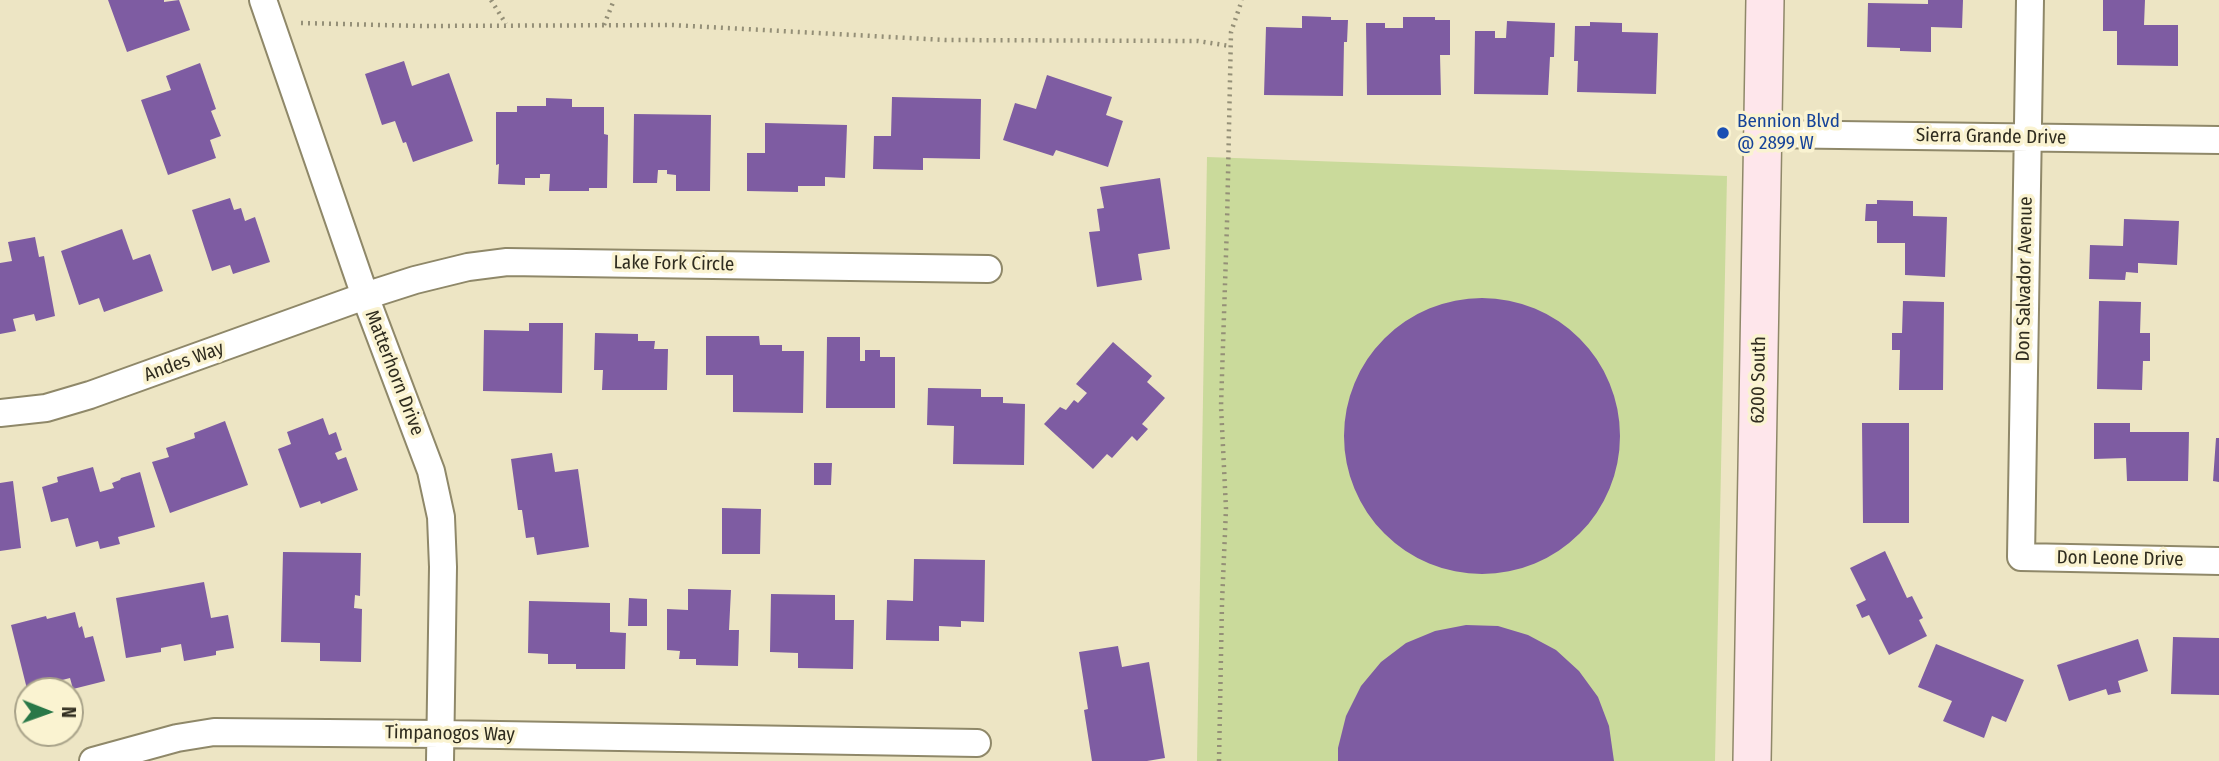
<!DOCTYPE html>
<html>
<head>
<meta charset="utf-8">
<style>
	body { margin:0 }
	#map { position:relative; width:2219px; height:761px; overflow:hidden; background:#ede5c4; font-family:"Fira Sans Condensed",sans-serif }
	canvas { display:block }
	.north { position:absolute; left:14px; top:677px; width:70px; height:70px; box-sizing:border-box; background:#faf3d1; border:2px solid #a9a38a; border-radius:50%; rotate:91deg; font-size:19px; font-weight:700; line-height:28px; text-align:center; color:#2f2c1f }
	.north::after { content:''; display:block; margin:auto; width:24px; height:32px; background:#297848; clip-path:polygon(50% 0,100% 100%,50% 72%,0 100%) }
</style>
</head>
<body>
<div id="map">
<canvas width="2219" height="761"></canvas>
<div class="north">N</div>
</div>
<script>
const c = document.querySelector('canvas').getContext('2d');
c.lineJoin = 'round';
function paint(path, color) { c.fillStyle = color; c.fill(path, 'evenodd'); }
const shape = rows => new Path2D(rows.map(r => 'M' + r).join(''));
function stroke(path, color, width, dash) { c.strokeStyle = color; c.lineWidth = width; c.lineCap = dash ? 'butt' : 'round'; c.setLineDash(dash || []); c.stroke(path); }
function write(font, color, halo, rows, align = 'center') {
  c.font = font + ' "Fira Sans Condensed",sans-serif'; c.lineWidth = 7; c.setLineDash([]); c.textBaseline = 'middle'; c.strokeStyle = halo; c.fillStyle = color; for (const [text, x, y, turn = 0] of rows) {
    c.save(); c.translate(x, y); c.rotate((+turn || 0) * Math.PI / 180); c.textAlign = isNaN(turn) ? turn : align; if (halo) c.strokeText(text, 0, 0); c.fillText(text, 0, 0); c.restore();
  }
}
paint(shape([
	[1207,157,1727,176,1715,761,1197,761]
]), '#cada9b');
paint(shape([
	[108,0,164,0,164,2,179,0,190,30,127,52],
	[1928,0,1963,0,1962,28,1931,27,1931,52,1900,51,1900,48,1867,47,1868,3,1928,4],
	[2103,0,2145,0,2144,25,2178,25,2178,66,2117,65,2117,31,2103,31],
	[1302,16,1331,17,1331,20,1348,20,1347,42,1344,42,1343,96,1264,95,1266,27,1302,28],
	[1403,17,1435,17,1435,20,1450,20,1450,55,1440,55,1441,95,1367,95,1366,23,1385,23,1385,28,1403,28],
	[1507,21,1555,23,1554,57,1550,57,1548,95,1474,94,1475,31,1495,31,1495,38,1506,38],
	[1590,22,1622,23,1622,32,1658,33,1656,94,1577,92,1578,61,1574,61,1575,26,1590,26],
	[404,61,412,86,449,73,473,141,413,162,406,142,403,143,395,121,382,125,365,74],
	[200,63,216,109,211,111,221,136,210,140,216,158,168,175,141,100,171,90,166,76],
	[1047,75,1112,97,1106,115,1123,121,1108,167,1056,150,1053,156,1003,140,1015,103,1036,109],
	[892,97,981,99,980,159,923,158,923,170,873,169,874,136,891,136],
	[546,98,572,99,572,107,604,107,604,134,608,135,607,188,589,188,589,191,549,191,550,174,540,174,540,178,525,178,525,185,498,184,499,164,496,165,496,112,517,112,517,106,546,106],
	[634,114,711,115,710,191,676,191,676,175,667,174,667,170,658,170,657,183,633,183],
	[765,123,847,125,845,178,825,177,825,186,798,186,798,192,747,191,747,153,765,153],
	[1160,178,1170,249,1138,254,1142,280,1097,287,1089,232,1100,231,1097,209,1104,208,1100,187],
	[230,198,234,210,241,208,245,221,255,217,270,262,233,274,230,265,212,271,192,210],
	[1877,200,1913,201,1913,216,1947,217,1945,277,1905,275,1905,243,1877,243,1877,221,1865,221,1866,204,1877,204],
	[2124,219,2179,221,2177,265,2138,263,2138,273,2126,272,2125,280,2089,279,2090,245,2123,246],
	[122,229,133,260,150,254,163,291,104,312,99,298,79,305,61,251],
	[35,237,39,257,44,256,55,316,36,321,34,314,13,319,16,331,0,334,0,263,12,261,8,242],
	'1344 436a138 138 0 1 1 276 0a138 138 0 1 1-276 0Z',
	[1903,301,1944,302,1943,390,1899,390,1900,350,1892,350,1892,333,1902,333],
	[2099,301,2141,302,2140,333,2150,333,2150,361,2143,361,2142,390,2097,389],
	[529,323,563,323,562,393,483,391,484,330,529,331],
	[595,333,638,334,638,341,655,341,654,349,668,349,667,390,602,390,603,370,594,370],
	[706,336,759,336,760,345,782,345,782,351,804,351,803,413,733,412,733,375,706,375],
	[827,337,860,337,860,361,865,361,865,350,880,350,880,357,895,357,895,408,826,408],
	[1113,342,1152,376,1147,382,1165,398,1142,424,1148,429,1137,441,1132,436,1112,458,1107,454,1093,469,1044,424,1060,407,1066,410,1074,400,1078,403,1087,393,1076,384],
	[928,388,981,389,981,397,1003,397,1003,403,1025,404,1024,465,953,464,954,426,927,425],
	[323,418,329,435,336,432,342,450,335,453,338,460,346,457,358,490,321,504,320,501,300,508,278,449,291,444,287,432],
	[225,421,248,485,170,513,152,462,169,457,166,448,195,438,194,433],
	[1862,423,1909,423,1909,523,1863,523],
	[2094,423,2130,423,2130,432,2189,432,2188,481,2127,481,2126,458,2094,459],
	[2216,438,2219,438,2219,482,2213,481],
	[552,453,555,472,578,469,589,547,537,555,534,537,526,538,522,510,518,510,511,459],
	[814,463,832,463,831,485,814,485],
	[93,467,100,492,114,488,112,483,120,480,121,478,140,472,155,527,118,537,120,544,100,549,98,541,76,547,68,518,51,522,42,487,58,482,57,477],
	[13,481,21,548,0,551,0,483],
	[722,508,761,509,760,554,722,554],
	[1885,551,1907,598,1912,596,1923,618,1919,620,1927,636,1889,655,1869,615,1862,618,1856,605,1866,600,1850,568],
	[283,552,361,553,360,596,355,595,354,608,362,609,361,662,320,661,320,643,281,642],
	[914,559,985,560,984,622,961,621,961,627,939,626,939,641,886,640,887,600,913,601],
	[204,582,211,618,228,615,234,648,216,651,216,655,184,661,181,644,161,648,161,652,126,658,116,598],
	[688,589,731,590,729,630,739,630,738,666,696,665,696,659,679,659,680,651,667,650,667,609,688,610],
	[771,594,835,595,835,620,854,620,853,669,798,668,798,653,770,652],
	[629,598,647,599,647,626,628,626],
	[529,601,610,603,610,632,626,633,625,669,576,669,576,664,548,664,548,654,528,653],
	[75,612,79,628,82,626,85,638,93,636,105,681,73,689,70,678,27,689,11,625,46,616,47,619],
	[1466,625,1498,626,1528,635,1556,650,1579,671,1598,697,1609,726,1614,761,1338,761,1338,748,1346,716,1361,686,1381,662,1406,643,1435,631],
	[2173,637,2219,638,2219,695,2171,694],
	[2138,639,2148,671,2118,681,2121,692,2108,695,2106,689,2069,701,2057,665],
	[1936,644,2024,680,2006,722,1992,716,1984,738,1943,721,1952,701,1918,687],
	[1118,646,1122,667,1149,662,1165,758,1147,761,1092,761,1084,710,1088,709,1079,652]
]), '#7e5ca2');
const minor = shape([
	[263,0,365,296,431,471,441,517,443,567,440,761],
	[2030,0,2021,557,2219,561],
	[1763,134,2219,140],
	[0,413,46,408,90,395,365,296,415,280,468,267,507,262,988,269],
	[93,761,177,738,214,732,440,734,977,743]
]);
const secondary = shape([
	[1752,761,1765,0]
]);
stroke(minor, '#8f8869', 30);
stroke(secondary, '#8f8869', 40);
stroke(shape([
	[491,0,506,24],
	[301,23,422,26,672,25,945,40,1198,41,1230,46],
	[604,25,614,0],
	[1219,761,1222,603,1226,509,1221,406,1227,224,1231,32,1242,0]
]), '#948f77', 4.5, [2, 5]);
stroke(minor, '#fff', 26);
stroke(secondary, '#fee6eb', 37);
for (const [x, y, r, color] of [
	[1723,133,7,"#1a4fb4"]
]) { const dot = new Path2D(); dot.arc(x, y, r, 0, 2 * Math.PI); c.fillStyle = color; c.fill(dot); stroke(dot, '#faf3d1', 2.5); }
write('19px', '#164399', '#faf3d1', [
	["Bennion Blvd",1737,122],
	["@ 2899 W",1737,144]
], 'left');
write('19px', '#2f2c1f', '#faf3d1', [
	["Sierra Grande Drive",1991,137,1],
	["Lake Fork Circle",674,264,1],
	["Don Salvador Avenue",2025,279,-89],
	["Andes Way",184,362,-20],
	["Matterhorn Drive",394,373,69],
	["6200 South",1759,380,-89],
	["Don Leone Drive",2120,559,1],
	["Timpanogos Way",450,734,1]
]);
</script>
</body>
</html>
